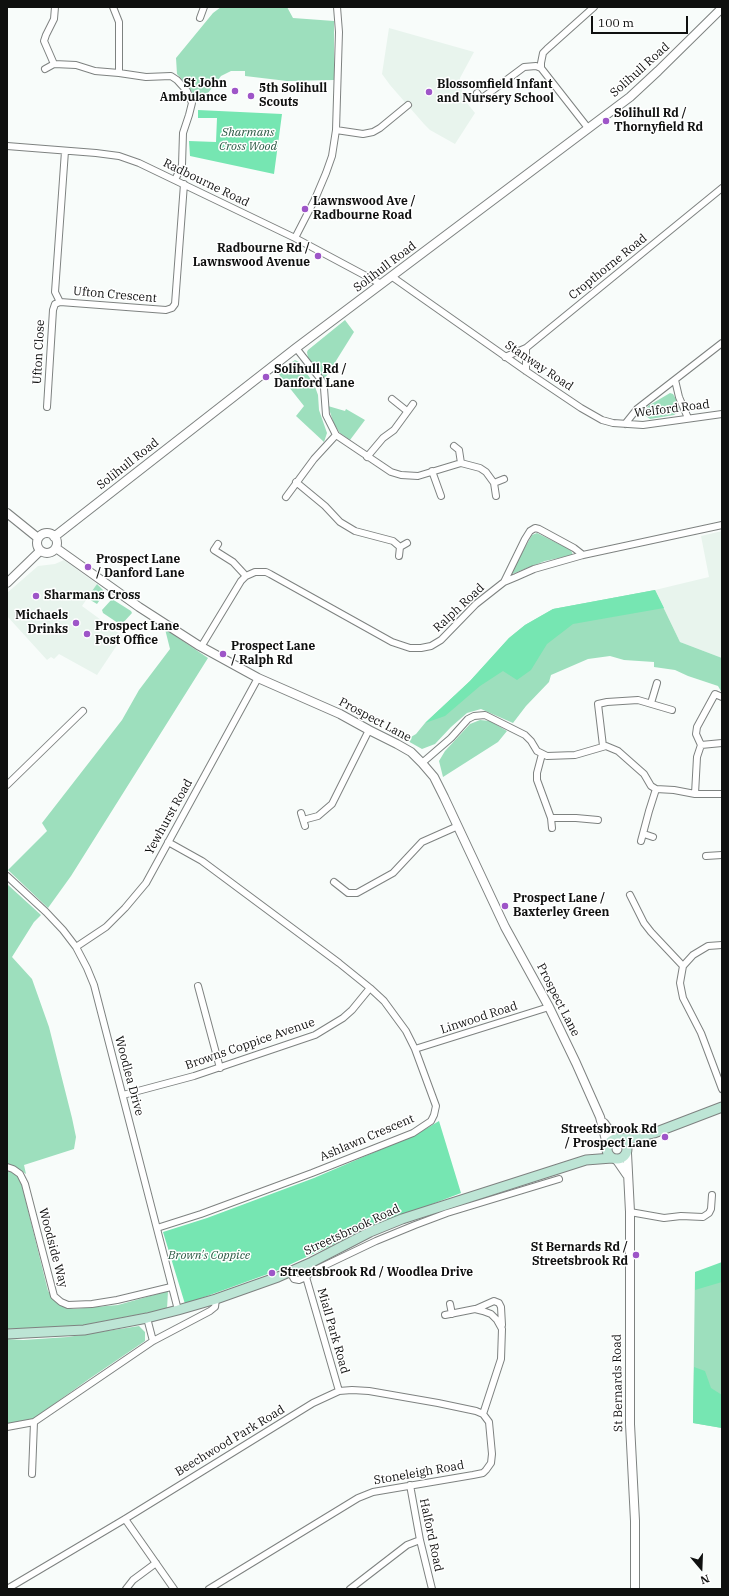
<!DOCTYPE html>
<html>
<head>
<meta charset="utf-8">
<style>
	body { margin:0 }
	#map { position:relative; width:729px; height:1596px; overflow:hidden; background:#f8fcfa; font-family:"IBM Plex Serif",serif }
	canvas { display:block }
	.frame { position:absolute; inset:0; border:8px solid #0f100f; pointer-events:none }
	.north { position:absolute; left:681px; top:1548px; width:40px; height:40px; -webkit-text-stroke:3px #fff; paint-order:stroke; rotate:161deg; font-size:11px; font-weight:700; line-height:16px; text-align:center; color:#0f100f }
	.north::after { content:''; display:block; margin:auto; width:14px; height:18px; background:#0f100f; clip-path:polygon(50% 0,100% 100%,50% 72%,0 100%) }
	.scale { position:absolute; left:591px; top:16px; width:97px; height:18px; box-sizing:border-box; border:2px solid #0f100f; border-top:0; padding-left:5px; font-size:12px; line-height:14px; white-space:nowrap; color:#0f100f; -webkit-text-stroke:3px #fff; paint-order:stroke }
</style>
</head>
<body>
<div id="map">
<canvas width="729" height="1596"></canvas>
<div class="frame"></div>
<div class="north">N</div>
<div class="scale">100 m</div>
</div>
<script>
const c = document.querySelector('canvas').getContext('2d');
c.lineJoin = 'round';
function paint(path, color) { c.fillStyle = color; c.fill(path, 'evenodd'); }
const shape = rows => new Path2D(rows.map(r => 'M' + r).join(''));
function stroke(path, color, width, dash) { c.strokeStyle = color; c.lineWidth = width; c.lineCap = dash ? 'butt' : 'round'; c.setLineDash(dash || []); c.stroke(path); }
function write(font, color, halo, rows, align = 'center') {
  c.font = font + ' "IBM Plex Serif",serif'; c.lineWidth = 3; c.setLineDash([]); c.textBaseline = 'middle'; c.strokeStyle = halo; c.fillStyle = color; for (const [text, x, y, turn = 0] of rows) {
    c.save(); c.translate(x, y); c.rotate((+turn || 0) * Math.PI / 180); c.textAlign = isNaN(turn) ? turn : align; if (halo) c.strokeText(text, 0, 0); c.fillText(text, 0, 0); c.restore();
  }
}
paint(shape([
	[389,28,474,52,460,78,463,98,475,113,455,144,430,130,424,124,390,85,382,74],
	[722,531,722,658,680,642,655,590,709,577,701,536],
	[64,560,97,584,82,606,123,636,97,675,59,654,54,659,51,657,47,660,7,616,7,593,38,566,55,564]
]), '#e8f4ed');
paint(shape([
	[221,7,287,7,293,18,334,21,334,80,287,81,245,76,245,71,231,71,221,76,208,93,195,97,188,86,177,74,176,58,213,13],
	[345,320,354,332,324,380,308,358,307,352,308,350],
	[295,360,299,362,314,384,318,395,319,410,327,433,324,442,296,416,304,406,277,372],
	[670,393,673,394,677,401,680,411,674,415,650,419,644,415,644,411,648,406],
	[328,406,345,411,346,409,365,420,350,440,340,433,334,424],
	[537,533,571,550,573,555,545,561,512,574,512,571,532,535],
	[97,584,103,590,104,594,97,604,87,598],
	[655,590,680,642,722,658,722,693,718,686,688,676,675,670,654,667,654,662,624,660,610,656,588,659,551,675,549,682,526,706,513,723,481,709,467,713,451,727,435,744,422,749,406,740,416,734,425,723,470,681,509,638,525,625,553,609],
	[112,599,131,611,132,613,121,625,103,613,102,610],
	[165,629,208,658,71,876,48,908,8,870,47,831,42,823,122,720,139,690,170,649],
	[480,720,490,721,507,731,498,742,443,777,439,761,445,751,470,724],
	[7,884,41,915,34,922,12,957,32,979,49,1027,72,1118,76,1137,74,1149,24,1165,26,1174,17,1168,7,1165],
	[7,1170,15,1173,20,1178,48,1291,59,1304,73,1309,118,1305,168,1291,167,1309,73,1327,7,1329],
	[722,1269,722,1428,693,1423,695,1272],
	[139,1326,145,1332,145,1341,89,1379,33,1419,13,1424,7,1423,7,1339,23,1340,68,1337]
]), '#9ddfbd');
paint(shape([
	[198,110,282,114,274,174,190,156,189,141,216,142,217,118,198,118],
	[655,590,664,608,573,624,547,644,531,670,517,680,503,671,480,686,445,716,425,723,470,681,509,638,525,625,553,609],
	[439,1121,461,1193,367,1229,276,1271,185,1304,163,1232,207,1218,314,1178,417,1134],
	[722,1262,722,1282,695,1290,695,1272],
	[694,1367,705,1371,711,1388,722,1395,722,1428,693,1423]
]), '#76e6b2');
const minor = shape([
	[55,7,54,19,46,35,44,41,54,64,76,65,95,71,119,73,146,77,171,76,177,80,187,91,192,103,189,115,183,133,182,165,175,180],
	[113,7,119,22,119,73],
	[200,18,204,7],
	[45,69,54,64],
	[477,93,481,99,524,67,536,66,541,68],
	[588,128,541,68,541,63,543,53,547,49,594,7],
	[336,130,363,134,373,132,380,128,408,105],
	[7,146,96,153,119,156,139,163,295,238,381,284],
	[65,151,55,292,60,302,166,310,172,308,175,304,184,184],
	[295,238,315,199,326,173,332,156,336,130,339,32,337,7],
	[391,276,526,371,581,408,602,420,613,423,643,425,722,414],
	[296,348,322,381,324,388,326,415,336,435,391,472,401,475,418,476,461,463,480,468,486,472,494,483,496,496],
	[505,357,526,348,722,188],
	[526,371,526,348],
	[675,380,679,397,688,418],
	[392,399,407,411],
	[47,407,53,310,55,304,60,302],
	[625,424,637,409,722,343],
	[454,446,459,450,461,463],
	[367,457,383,438,394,430,413,404],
	[432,471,441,496],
	[296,482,325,506,340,522,355,531,393,541,400,547],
	[494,483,504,479],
	[286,497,314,459,336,435],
	[218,544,214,550,233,562,246,576],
	[399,556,400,547,407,543],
	[504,582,525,539,530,531,535,528,539,529,574,548,583,555],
	[201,647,241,581,246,576,255,572,266,572,270,574,392,642,410,648,421,648,431,646,441,640,476,604,504,582,516,577,534,569,583,555,722,525],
	[722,697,715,694,697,727,696,734,701,745,722,743],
	[651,703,657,683],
	[603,746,598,704,607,702,638,700,672,710],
	[542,754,537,773,537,780,551,818,552,828],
	[422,763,451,738,468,719,474,716,485,715,525,735,531,741,537,751,547,756,575,755,606,746,618,751,644,774,651,786,656,789,674,790,695,794,722,794],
	[7,785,83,711],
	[695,794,697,757,701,745],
	[301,813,305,826],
	[551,818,576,818,598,820],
	[303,820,318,816,332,804,369,730],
	[644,834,653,837],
	[641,841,649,811,656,789],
	[706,856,722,855],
	[7,876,46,912,63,930,76,947,87,968,94,985,178,1310],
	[334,882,348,893,357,893,393,873,422,842,458,826],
	[630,895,644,923,651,932,683,966],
	[722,945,708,946,693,955,683,966,680,983,683,998,701,1033,722,1089],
	[76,947,106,927,125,908,146,883,258,678],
	[198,986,220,1068],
	[415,1049,549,1007],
	[123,1095,194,1076,315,1035,343,1018,352,1010,370,988],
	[7,1167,13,1169,20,1174,25,1184,54,1296,61,1302,68,1305,92,1304,117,1300,171,1287],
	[630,1212,664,1218,681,1216,703,1217,709,1213,711,1209,712,1195],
	[157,1228,201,1214,312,1173,413,1133,431,1121,434,1115,436,1106,415,1049,406,1031,384,1001,370,988,339,963,202,861,168,842],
	[290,1272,294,1279,299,1280,306,1277,309,1274,312,1262],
	[309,1273,376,1241,415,1225,447,1213,559,1179],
	[306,1277,339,1391],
	[450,1304,452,1314],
	[476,1309,494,1301,499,1303,501,1307,502,1325],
	[147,1318,153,1341],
	[7,1427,34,1422,153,1341,210,1311,215,1307,216,1299],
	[32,1474,34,1422],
	[410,1485,420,1540,432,1589],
	[125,1519,174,1589],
	[7,1589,125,1519,313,1403,339,1391,352,1390,369,1391,438,1403,476,1411,483,1414],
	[126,1589,133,1580,156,1563],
	[209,1589,358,1498,373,1492,473,1475,483,1473,486,1470,491,1463,492,1454,489,1422,483,1414,501,1359,502,1329,497,1320,491,1314,483,1311,475,1309,445,1315],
	[350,1589,407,1545,420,1540]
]);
const tertiary = shape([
	[7,513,38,538],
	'37 543a10 10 0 1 1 20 0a10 10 0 1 1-20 0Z',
	[54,537,296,348,630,97,658,71,722,8],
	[56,548,139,607,198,645,258,678,340,714,369,730,397,744,411,752,422,763,434,777,444,797,505,927,549,1007,576,1063,600,1117,607,1144],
	[7,583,40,551],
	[604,1123,615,1138],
	[627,1153,630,1212,630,1424,635,1521,635,1589],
	[616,1159,627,1175]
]);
const secondary = shape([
	[618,1138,634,1138,654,1133,722,1107],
	'607 1149a10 10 0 1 1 20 0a10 10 0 1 1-20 0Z',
	[7,1334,84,1330,147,1318,178,1310,216,1299,278,1277,312,1262,370,1232,402,1219,586,1160,612,1158]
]);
stroke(minor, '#7e8280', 8);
stroke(tertiary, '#7e8280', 10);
stroke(secondary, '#7e8280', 11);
stroke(minor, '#fff', 6);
stroke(tertiary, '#fff', 8);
stroke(secondary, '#bde5d5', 9);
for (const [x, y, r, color] of [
	[235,91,4,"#9e55c8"],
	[429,92,4,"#9e55c8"],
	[251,96,4,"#9e55c8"],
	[606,121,4,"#9e55c8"],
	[305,209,4,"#9e55c8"],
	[318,256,4,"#9e55c8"],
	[266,377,4,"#9e55c8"],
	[88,567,4,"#9e55c8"],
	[36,596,4,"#9e55c8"],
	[76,623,4,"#9e55c8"],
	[87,634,4,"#9e55c8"],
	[223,654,4,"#9e55c8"],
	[505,906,4,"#9e55c8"],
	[665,1137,4,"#9e55c8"],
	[636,1255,4,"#9e55c8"],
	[272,1273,4,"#9e55c8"]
]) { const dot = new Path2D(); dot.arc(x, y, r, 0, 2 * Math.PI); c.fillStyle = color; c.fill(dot); stroke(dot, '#fff', 1.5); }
write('12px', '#0f100f', '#fff', [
	["Solihull Road",640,70,-42],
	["Radbourne Road",206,183,26],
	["Solihull Road",385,267,-37],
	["Cropthorne Road",608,267,-39],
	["Ufton Crescent",115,295,5],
	["Ufton Close",39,352,-87],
	["Stanway Road",539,366,34],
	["Welford Road",672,409,-7],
	["Solihull Road",128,464,-38],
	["Ralph Road",459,608,-43],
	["Prospect Lane",375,720,28],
	["Yewhurst Road",169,817,-61],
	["Prospect Lane",558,1000,63],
	["Linwood Road",479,1018,-18],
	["Browns Coppice Avenue",250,1044,-19],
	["Woodlea Drive",129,1076,75],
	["Ashlawn Crescent",367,1138,-23],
	["Streetsbrook Road",352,1230,-25],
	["Woodside Way",53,1248,75],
	["Miall Park Road",333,1331,74],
	["St Bernards Road",618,1383,-91],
	["Beechwood Park Road",230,1441,-31],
	["Stoneleigh Road",419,1473,-10],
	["Halford Road",431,1535,78]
]);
write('bold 12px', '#0f100f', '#fff', [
	["St John",227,84,"right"],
	["Ambulance",227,98,"right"],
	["Blossomfield Infant",437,85],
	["and Nursery School",437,99],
	["5th Solihull",259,89],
	["Scouts",259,103],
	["Solihull Rd /",614,114],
	["Thornyfield Rd",614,128],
	["Lawnswood Ave /",313,202],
	["Radbourne Road",313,216],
	["Radbourne Rd /",310,249,"right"],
	["Lawnswood Avenue",310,263,"right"],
	["Solihull Rd /",274,370],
	["Danford Lane",274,384],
	["Prospect Lane",96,560],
	["/ Danford Lane",96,574],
	["Sharmans Cross",44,596],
	["Michaels",68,616,"right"],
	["Drinks",68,630,"right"],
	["Prospect Lane",95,627],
	["Post Office",95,641],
	["Prospect Lane",231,647],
	["/ Ralph Rd",231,661],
	["Prospect Lane /",513,899],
	["Baxterley Green",513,913],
	["Streetsbrook Rd",657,1130,"right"],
	["/ Prospect Lane",657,1144,"right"],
	["St Bernards Rd /",628,1248,"right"],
	["Streetsbrook Rd",628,1262,"right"],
	["Streetsbrook Rd / Woodlea Drive",280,1273]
], 'left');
write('italic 12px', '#295842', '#fff', [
	["Sharmans",248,133],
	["Cross Wood",248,147],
	["Brown's Coppice",209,1256]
]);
</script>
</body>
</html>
